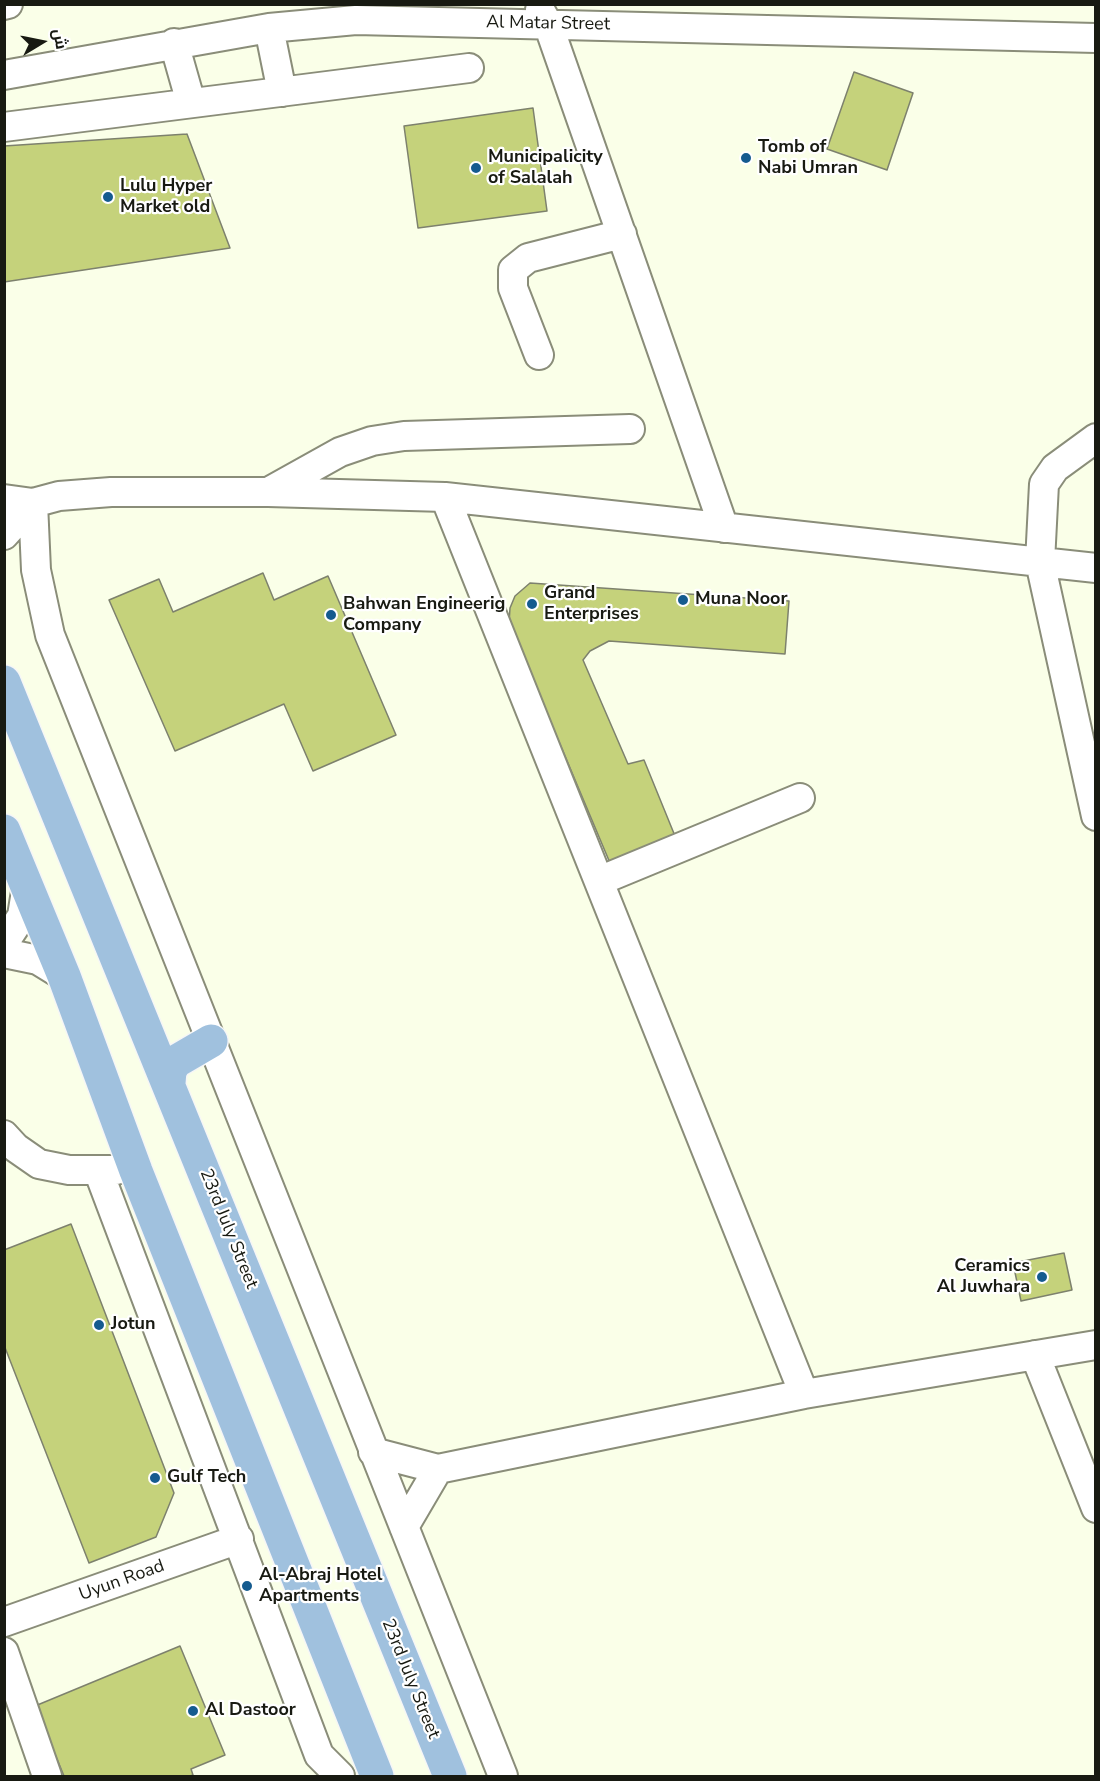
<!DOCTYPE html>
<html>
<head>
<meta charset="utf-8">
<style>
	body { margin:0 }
	#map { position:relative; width:1100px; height:1781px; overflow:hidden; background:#faffe8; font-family:"Nunito Sans",Cairo,sans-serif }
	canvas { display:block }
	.frame { position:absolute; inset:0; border:6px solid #181a12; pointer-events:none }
	.north { position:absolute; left:12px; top:12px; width:60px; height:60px; -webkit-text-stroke:4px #fff; paint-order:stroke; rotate:80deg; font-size:16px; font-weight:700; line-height:24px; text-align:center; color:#181a12 }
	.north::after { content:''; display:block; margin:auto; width:21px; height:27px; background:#181a12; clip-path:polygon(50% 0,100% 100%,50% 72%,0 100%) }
</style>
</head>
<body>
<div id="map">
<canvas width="1100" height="1781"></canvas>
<div class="frame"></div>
<div class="north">ش</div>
</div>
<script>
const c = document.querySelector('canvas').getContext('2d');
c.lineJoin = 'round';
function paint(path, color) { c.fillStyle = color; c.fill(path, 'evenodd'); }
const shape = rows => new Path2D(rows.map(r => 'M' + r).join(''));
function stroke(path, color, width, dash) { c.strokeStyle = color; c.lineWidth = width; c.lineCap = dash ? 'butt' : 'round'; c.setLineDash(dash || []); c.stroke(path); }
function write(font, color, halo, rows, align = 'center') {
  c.font = font + ' "Nunito Sans",sans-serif'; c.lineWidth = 4.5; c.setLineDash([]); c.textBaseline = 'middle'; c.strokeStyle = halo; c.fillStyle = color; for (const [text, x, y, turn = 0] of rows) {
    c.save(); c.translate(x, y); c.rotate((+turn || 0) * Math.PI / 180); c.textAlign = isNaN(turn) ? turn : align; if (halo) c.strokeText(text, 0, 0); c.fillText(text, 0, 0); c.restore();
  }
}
const building = shape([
	[854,72,913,93,887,170,827,149,854,72],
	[533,108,547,211,418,228,404,126,533,108],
	[187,134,230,248,4,282,4,146,187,134],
	[263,573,274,600,328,576,396,735,313,771,284,704,175,751,109,600,159,579,173,612,263,573],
	[530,583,789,601,785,654,609,641,590,651,583,660,628,764,644,760,675,836,610,863,509,623,510,608,515,596,530,583],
	[71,1224,174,1493,156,1537,89,1563,4,1345,4,1250,71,1224],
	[1064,1253,1072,1290,1021,1301,1013,1263,1064,1253],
	[180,1646,225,1755,191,1769,193,1775,190,1776,64,1776,35,1706,180,1646]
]);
paint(building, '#c5d27b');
stroke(building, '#7d816d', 1.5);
const minor = shape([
	[4,5,8,4],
	[540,10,548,24,724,528],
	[269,28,282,92],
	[174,43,191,103],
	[4,75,269,28,356,20,1096,38],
	[4,127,469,68],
	[539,355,513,288,513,270,528,258,622,234],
	[1096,438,1055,468,1044,484,1040,562,1096,816],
	[270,491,340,452,372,441,404,436,630,429],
	[445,497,804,1394],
	[4,499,33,503,59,496,111,492,268,492,445,497,1096,568],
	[33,503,36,570,50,635,503,1776],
	[4,535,33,503],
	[599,881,800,798],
	[4,943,22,916,27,885],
	[4,953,38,960,64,976],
	[4,1135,16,1148,39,1164,69,1170,116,1170],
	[98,1170,319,1755,340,1776],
	[1035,1355,1096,1508],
	[373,1452,438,1469,804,1394,1096,1345],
	[404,1527,438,1469],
	[4,1622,239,1539],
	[4,1652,47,1776]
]);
const major = shape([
	[4,682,450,1776],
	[4,831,64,976,136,1171,377,1776],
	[169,1083,170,1071,175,1062,211,1041]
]);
stroke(minor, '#8a8d79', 32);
stroke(major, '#f6f6f6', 36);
stroke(minor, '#fff', 28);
stroke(major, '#a0c1de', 33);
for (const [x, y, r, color] of [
	[746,158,6,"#155b8f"],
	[476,168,6,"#155b8f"],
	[108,197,6,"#155b8f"],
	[683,600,6,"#155b8f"],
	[532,604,6,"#155b8f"],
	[331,615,6,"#155b8f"],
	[1042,1277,6,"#155b8f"],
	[99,1325,6,"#155b8f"],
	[155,1478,6,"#155b8f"],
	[247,1586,6,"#155b8f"],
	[193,1711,6,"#155b8f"]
]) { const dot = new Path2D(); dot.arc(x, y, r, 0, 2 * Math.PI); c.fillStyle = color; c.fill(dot); stroke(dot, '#fff', 2); }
write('18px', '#181a12', '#fff', [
	["Al Matar Street",548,24,1],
	["23rd July Street",228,1229,68],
	["Uyun Road",122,1581,-20],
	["23rd July Street",410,1679,68]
]);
write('bold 18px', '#181a12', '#fff', [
	["Tomb of",758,148],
	["Nabi Umran",758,169],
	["Municipalicity",488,158],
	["of Salalah",488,179],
	["Lulu Hyper",120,187],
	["Market old",120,208],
	["Grand",544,594],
	["Enterprises",544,615],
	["Muna Noor",695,600],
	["Bahwan Engineerig",343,605],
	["Company",343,626],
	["Ceramics",1030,1267,"right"],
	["Al Juwhara",1030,1288,"right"],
	["Jotun",111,1325],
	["Gulf Tech",167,1478],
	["Al-Abraj Hotel",259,1576],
	["Apartments",259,1597],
	["Al Dastoor",205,1711]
], 'left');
</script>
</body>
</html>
